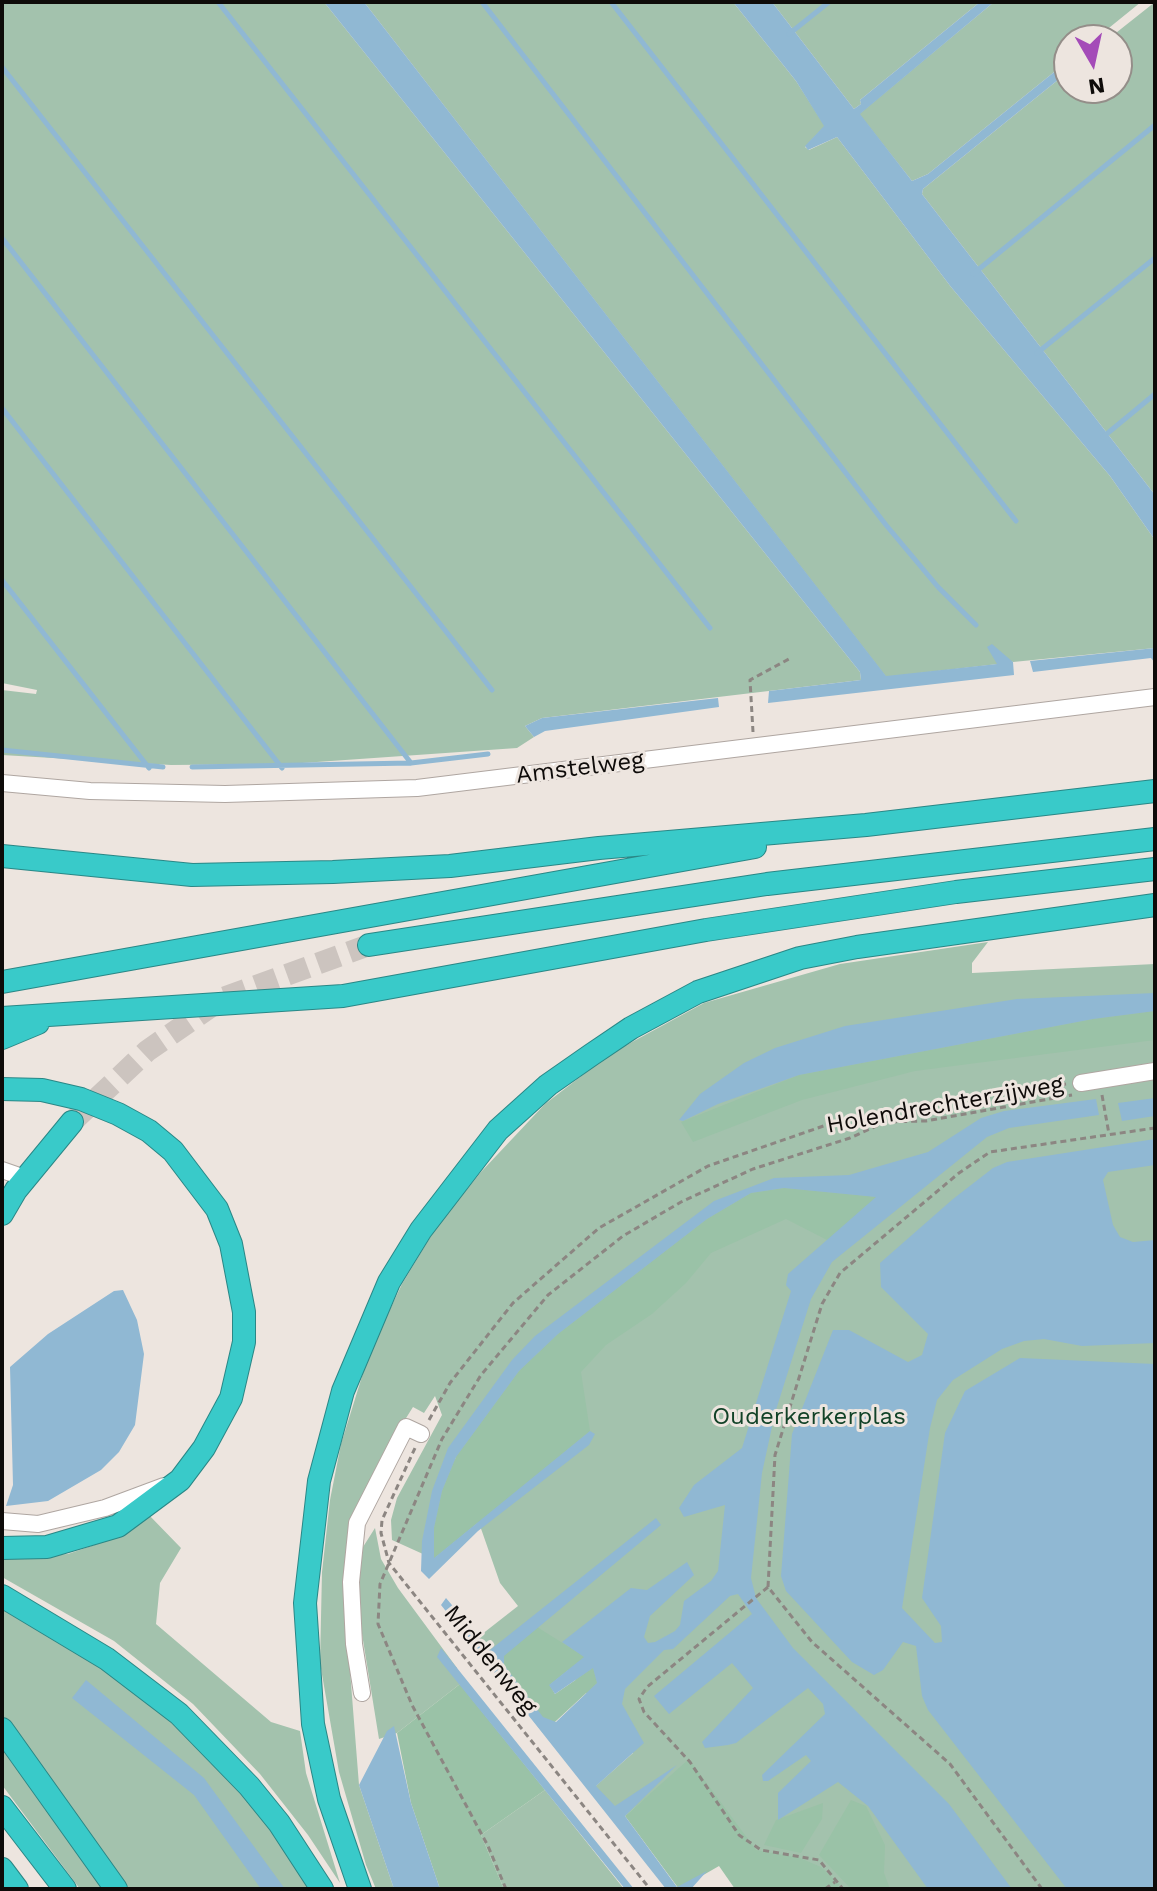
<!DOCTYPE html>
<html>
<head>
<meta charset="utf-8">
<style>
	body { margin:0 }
	#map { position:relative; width:1157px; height:1891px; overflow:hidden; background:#ede5df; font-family:"Work Sans",sans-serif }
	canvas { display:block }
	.frame { position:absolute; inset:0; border:4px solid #0e0b09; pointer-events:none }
	.north { position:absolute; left:1053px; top:24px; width:80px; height:80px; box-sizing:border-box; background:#ede5df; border:2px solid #948e89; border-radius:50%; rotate:171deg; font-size:22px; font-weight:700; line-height:32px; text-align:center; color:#0e0b09 }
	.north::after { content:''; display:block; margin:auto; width:28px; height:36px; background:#a44bb8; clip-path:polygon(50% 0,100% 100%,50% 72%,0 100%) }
</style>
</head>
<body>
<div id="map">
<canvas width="1157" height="1891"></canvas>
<div class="frame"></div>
<div class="north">N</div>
</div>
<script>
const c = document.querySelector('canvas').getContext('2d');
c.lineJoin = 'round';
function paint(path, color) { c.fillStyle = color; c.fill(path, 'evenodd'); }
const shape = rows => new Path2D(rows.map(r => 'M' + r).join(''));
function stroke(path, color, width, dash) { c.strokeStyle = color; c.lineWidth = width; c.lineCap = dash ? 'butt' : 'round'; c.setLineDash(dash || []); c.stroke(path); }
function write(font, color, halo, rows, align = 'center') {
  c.font = font + ' "Work Sans",sans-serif'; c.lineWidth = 6; c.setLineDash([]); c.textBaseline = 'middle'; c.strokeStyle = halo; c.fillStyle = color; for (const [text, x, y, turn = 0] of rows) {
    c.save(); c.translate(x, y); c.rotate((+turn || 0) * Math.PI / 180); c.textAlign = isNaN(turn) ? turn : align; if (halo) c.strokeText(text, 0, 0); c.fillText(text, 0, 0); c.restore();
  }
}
paint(shape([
	[6,2,324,2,860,672,861,680,542,718,525,726,534,737,517,748,288,764,171,765,2,755,2,690,36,694,37,690,2,683,2,5],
	[364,2,733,2,796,81,825,126,805,147,809,150,837,137,951,287,1110,476,1155,540,1155,648,1013,662,1004,658,998,664,886,677],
	[772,2,980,2,860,100,861,104,854,109],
	[994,2,1141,2,1094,40,1069,40,1069,60,928,174,912,181,859,114],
	[1155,2,1155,495,922,194,923,189,1069,71,1069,88,1117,88,1117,40,1107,40],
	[988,942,972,963,972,973,1155,964,1155,1889,739,1889,659,1787,625,1816,590,1791,633,1753,536,1629,487,1662,472,1642,518,1606,500,1583,456,1457,434,1559,392,1540,391,1520,397,1498,442,1415,435,1396,424,1413,413,1407,391,1442,361,1505,347,1633,359,1785,394,1889,376,1889,366,1865,339,1772,320,1663,322,1572,330,1500,341,1444,369,1354,402,1284,437,1226,481,1172,545,1104,610,1054,704,1003,840,964],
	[148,1514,181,1548,160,1583,156,1624,271,1722,300,1731,306,1773,340,1883,308,1835,260,1774,193,1704,114,1641,2,1577,2,1559,68,1554,100,1543],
	[375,1528,381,1559,398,1588,457,1668,460,1684,397,1733,379,1739,357,1603,363,1547],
	[2,1605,86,1655,149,1701,241,1790,279,1838,311,1889,80,1889,2,1785],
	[545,1790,624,1889,504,1889,481,1835]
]), '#a3c2ad');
paint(shape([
	[1155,1011,1155,1040,915,1071,802,1100,693,1142,681,1122,799,1075,1093,1019],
	[784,1188,877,1197,829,1241,786,1219,711,1253,686,1283,652,1314,606,1345,581,1372,590,1431,434,1559,434,1528,442,1491,456,1457,519,1371,558,1334,707,1219,751,1193],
	[537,1627,585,1657,550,1685,555,1694,593,1668,597,1683,543,1733,487,1662],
	[460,1684,545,1790,481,1835,504,1889,440,1889,411,1803,397,1733],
	[689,1759,756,1850,800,1858,821,1867,840,1885,834,1889,735,1889,719,1866,679,1889,625,1816],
	[851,1800,866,1806,885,1845,884,1873,890,1889,851,1889,819,1855],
	[823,1803,822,1819,801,1853,764,1845,776,1820]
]), '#9ac2a7');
paint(shape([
	[324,2,364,2,886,676,997,664,987,647,992,644,1013,662,1014,675,768,703,769,691,861,680,860,672],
	[733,2,772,2,854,109,861,104,860,100,980,2,994,2,860,114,912,181,928,174,1069,60,1069,71,923,189,922,194,1155,495,1155,540,1110,476,951,287,837,137,808,150,805,146,824,126,796,81],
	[1155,648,1155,663,1151,658,1033,672,1030,661],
	[718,698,719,707,545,731,534,737,525,726,542,718],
	[1155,993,1155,1011,1093,1019,799,1075,718,1104,683,1121,679,1120,700,1094,744,1063,775,1048,845,1026,1017,999],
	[1155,1098,1155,1116,1122,1121,1118,1103],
	[1096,1099,1099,1115,1009,1128,987,1137,832,1262,811,1299,775,1413,762,1473,751,1578,756,1598,793,1648,949,1804,1012,1889,928,1889,868,1806,838,1782,778,1820,778,1793,811,1761,806,1755,768,1781,763,1781,762,1775,825,1714,823,1704,808,1688,736,1743,728,1745,705,1748,702,1742,753,1688,732,1663,669,1714,654,1696,752,1614,738,1594,730,1596,673,1649,664,1650,625,1689,622,1704,644,1743,596,1786,615,1806,677,1765,625,1816,677,1887,707,1871,691,1889,666,1889,441,1605,446,1598,490,1650,656,1518,661,1525,504,1656,504,1665,543,1717,556,1722,597,1683,593,1668,555,1694,549,1685,584,1657,562,1642,631,1588,647,1590,687,1562,694,1575,650,1616,644,1637,648,1643,655,1642,675,1631,680,1625,684,1601,711,1581,718,1571,725,1505,684,1517,679,1508,694,1485,742,1448,791,1291,786,1285,788,1274,876,1197,784,1188,751,1193,707,1219,558,1334,519,1371,456,1457,442,1491,434,1528,434,1558,590,1431,595,1434,589,1445,478,1531,429,1579,421,1571,422,1541,432,1491,448,1448,512,1360,535,1336,714,1201,774,1178,849,1175,928,1152,981,1118,1004,1111],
	[1155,1139,1155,1165,1108,1172,1103,1180,1113,1225,1120,1237,1133,1242,1155,1240,1155,1343,1082,1346,1044,1339,1024,1341,1002,1349,953,1380,937,1400,930,1428,902,1608,935,1643,942,1642,941,1626,922,1598,945,1433,965,1391,1020,1358,1155,1364,1155,1889,1067,1889,928,1710,922,1696,916,1646,903,1642,883,1670,874,1675,852,1662,786,1591,781,1576,792,1434,833,1330,849,1330,908,1362,922,1355,928,1334,881,1287,880,1263,953,1199,993,1168,1007,1162],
	[123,1290,137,1320,144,1354,135,1425,119,1452,101,1470,48,1501,6,1506,13,1485,10,1367,48,1334,114,1291],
	[441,1648,602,1849,634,1889,625,1889,437,1657],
	[86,1680,204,1778,285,1889,261,1889,194,1795,72,1698],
	[394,1726,411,1803,440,1889,394,1889,359,1785,387,1731]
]), '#90b8d3');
stroke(shape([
	[218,2,710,628],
	[482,2,886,525,938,587,976,625],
	[611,2,1016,521],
	[789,34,829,2],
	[2,67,492,690],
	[2,238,411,763],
	[973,274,1155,125],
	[1037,353,1155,258],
	[2,408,282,768],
	[1103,437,1155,394],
	[2,580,149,768],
	[2,750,163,767],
	[192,767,411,763,488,754]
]), '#90b8d3', 5);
stroke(shape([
	[72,1122,147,1051,223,998,369,945]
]), '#ccc4bf', 22, [22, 11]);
const minor = shape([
	[2,783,90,791,225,794,417,788,1155,697],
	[1081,1083,1155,1071],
	[2,1170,25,1178],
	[2,1521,38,1524,105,1508,164,1486],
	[362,1693,354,1644,351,1582,357,1523,406,1427,421,1434]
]);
const highway = shape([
	[2,856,192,875,333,872,450,866,599,848,866,825,1155,791],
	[369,945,767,884,1155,839],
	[2,982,755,847],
	[2,1018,343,996,706,930,956,892,1155,869],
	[2,1038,38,1023],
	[2,1089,42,1090,81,1099,118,1114,149,1131,173,1151,217,1209,231,1244,244,1312,244,1342,231,1398,204,1448,180,1480,118,1526,47,1547,2,1548],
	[2,1214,16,1190,72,1122],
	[2,1596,107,1659,179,1714,249,1786,279,1823,322,1889],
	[2,1729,116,1889],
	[2,1807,65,1889],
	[2,1869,17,1889],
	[360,1889,329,1799,313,1724,305,1603,319,1481,343,1391,389,1282,421,1230,498,1130,548,1085,591,1055,631,1028,698,992,800,958,857,947,1155,905]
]);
stroke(minor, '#afa6a1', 18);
stroke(highway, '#2a8786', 24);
stroke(shape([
	[753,732,750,680,789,659],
	[1102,1095,1109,1134],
	[429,1420,450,1383,513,1303,599,1228,708,1166,835,1122,944,1101,1066,1084],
	[415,1448,382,1520,381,1533,389,1563,650,1889],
	[768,1587,647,1687,639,1699,644,1712,690,1762,739,1835,761,1850,819,1860,843,1889],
	[506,1889,488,1846,412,1705,378,1624,380,1584,442,1439,481,1375,548,1295,623,1236,681,1202,753,1169,850,1138,885,1122,926,1121,1072,1095],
	[825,1889,835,1882],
	[1042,1889,950,1764,812,1642,768,1587,775,1455,822,1304,840,1273,959,1173,990,1152,1155,1128]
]), '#8c8682', 3, [6, 4]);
stroke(minor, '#fff', 16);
stroke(highway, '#39cac9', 22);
write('24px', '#0e0b09', '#ede5df', [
	["Amstelweg",580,768,-7],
	["Holendrechterzijweg",945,1105,-10],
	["Middenweg",490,1660,51]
]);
write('24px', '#114227', '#ede5df', [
	["Ouderkerkerplas",809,1417]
]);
</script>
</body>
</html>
